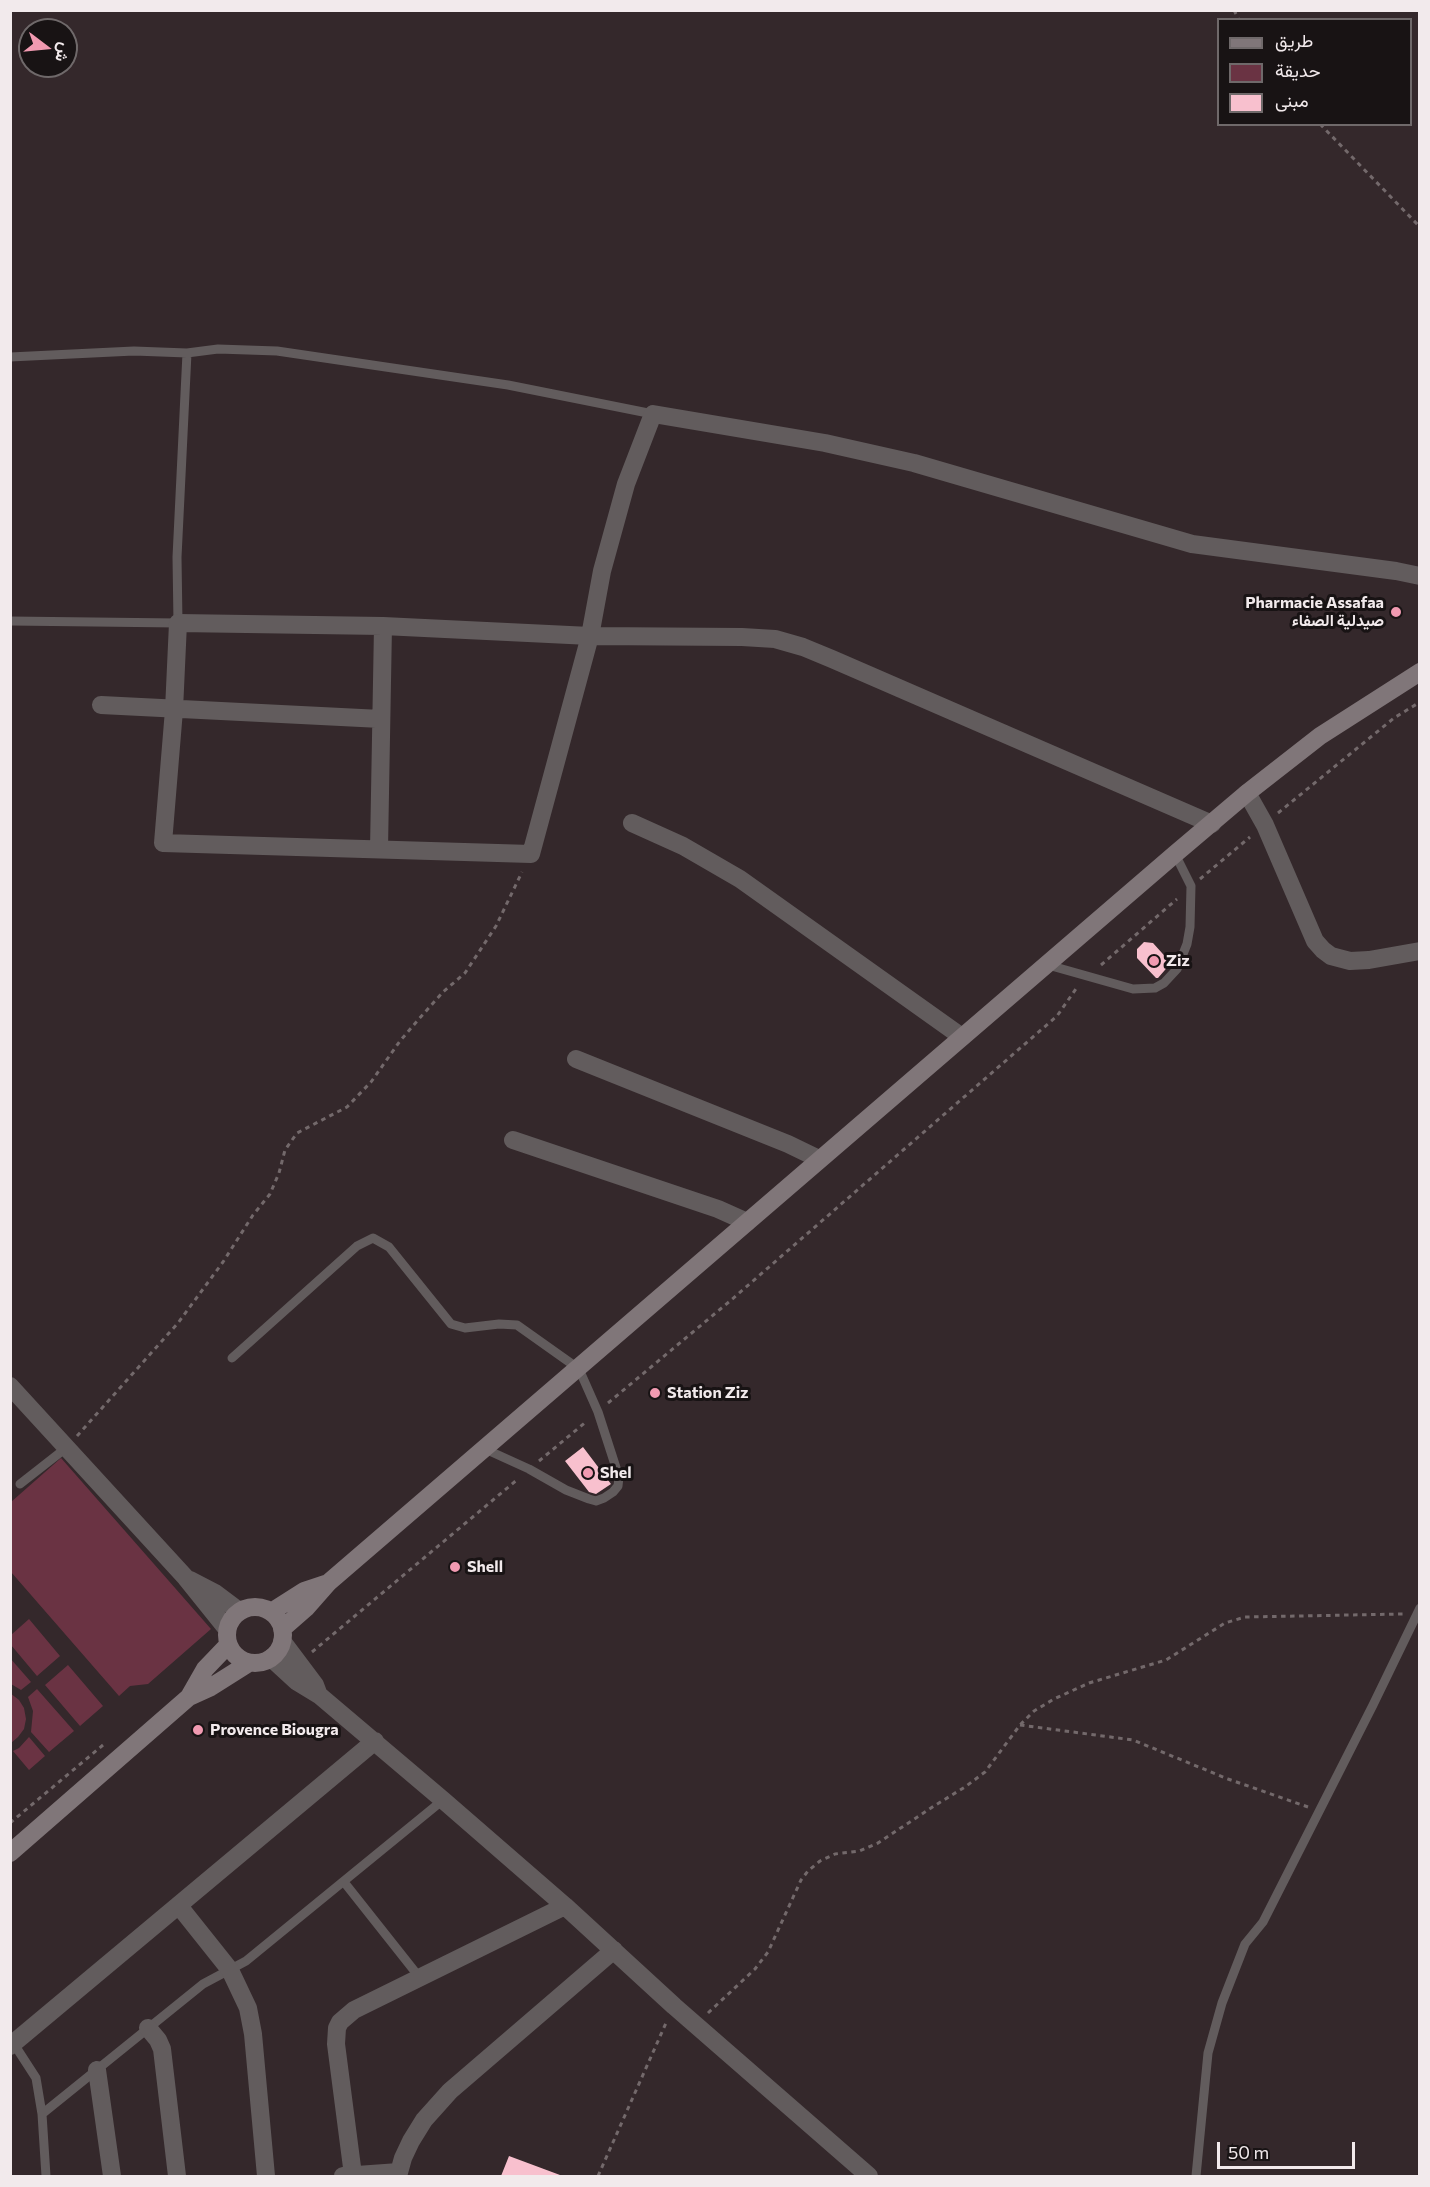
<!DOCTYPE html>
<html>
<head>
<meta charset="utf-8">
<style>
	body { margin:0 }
	#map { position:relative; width:1430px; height:2187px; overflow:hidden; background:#34282b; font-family:Commissioner,Vazirmatn,sans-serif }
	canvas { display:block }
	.frame { position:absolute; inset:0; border:12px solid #f2eaec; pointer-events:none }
	.legend { position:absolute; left:1217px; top:18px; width:195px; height:108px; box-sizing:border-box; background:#181314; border:2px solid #6f696a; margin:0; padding:8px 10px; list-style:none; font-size:18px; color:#f2eaec }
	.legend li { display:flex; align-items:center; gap:12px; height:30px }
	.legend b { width:30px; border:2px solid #6f696a }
	.north { position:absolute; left:18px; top:18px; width:60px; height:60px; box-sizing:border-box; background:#181314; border:2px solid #6f696a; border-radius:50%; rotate:106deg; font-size:16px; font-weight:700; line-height:24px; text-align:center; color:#f2eaec }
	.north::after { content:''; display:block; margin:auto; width:21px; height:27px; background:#f19ab1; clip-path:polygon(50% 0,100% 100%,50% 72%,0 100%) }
	.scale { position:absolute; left:1217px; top:2142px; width:138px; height:27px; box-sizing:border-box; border:3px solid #f2eaec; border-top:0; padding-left:8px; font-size:18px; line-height:21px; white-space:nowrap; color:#f2eaec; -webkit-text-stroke:4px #181314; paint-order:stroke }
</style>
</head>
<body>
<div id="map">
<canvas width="1430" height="2187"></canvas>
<div class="frame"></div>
<ul class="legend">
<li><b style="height:8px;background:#807679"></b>طريق</li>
<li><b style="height:16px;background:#6a3343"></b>حديقة</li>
<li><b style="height:16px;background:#f8c0ce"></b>مبنى</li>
</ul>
<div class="north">ش</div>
<div class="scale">50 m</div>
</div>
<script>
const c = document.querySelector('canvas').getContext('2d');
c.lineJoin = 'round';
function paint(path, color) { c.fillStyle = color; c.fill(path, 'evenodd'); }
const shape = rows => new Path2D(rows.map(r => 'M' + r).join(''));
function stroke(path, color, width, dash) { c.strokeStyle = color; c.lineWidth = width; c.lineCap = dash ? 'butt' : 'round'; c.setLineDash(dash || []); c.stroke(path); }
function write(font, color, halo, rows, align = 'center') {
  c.font = font + ' Commissioner,Vazirmatn,sans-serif'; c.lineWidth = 6; c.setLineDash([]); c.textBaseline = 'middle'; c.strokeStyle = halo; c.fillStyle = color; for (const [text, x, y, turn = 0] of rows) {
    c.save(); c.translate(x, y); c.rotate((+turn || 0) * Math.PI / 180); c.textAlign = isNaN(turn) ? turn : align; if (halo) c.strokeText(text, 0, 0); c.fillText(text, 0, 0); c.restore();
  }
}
paint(shape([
	[61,1458,211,1629,148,1684,130,1686,119,1696,11,1572,11,1502],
	[29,1619,60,1656,37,1676,11,1645,11,1635],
	[10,1658,31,1682,21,1690,11,1684],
	[68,1665,103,1706,80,1726,45,1685],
	[37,1689,74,1731,49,1752,31,1732,33,1711,28,1697],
	[10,1693,19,1700,24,1708,26,1719,24,1729,18,1737,11,1743],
	[29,1737,45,1756,29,1770,13,1751,19,1748]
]), '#6a3343');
paint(shape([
	[1144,942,1153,943,1171,963,1158,978,1156,978,1137,958,1137,949],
	[583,1447,611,1484,596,1494,589,1492,565,1461],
	[509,2156,560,2175,560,2176,501,2176]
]), '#f8c0ce');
stroke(shape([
	[1234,10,1239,20],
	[1320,124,1420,227],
	[1278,813,1394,718,1420,702],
	[1200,879,1250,837],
	[1101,965,1177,899],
	[608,1403,730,1301,1057,1016,1078,986],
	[77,1436,178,1323,223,1262,253,1215,270,1194,279,1173,285,1150,297,1133,347,1107,371,1082,400,1041,418,1020,443,992,465,973,496,926,522,872],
	[539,1461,587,1421],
	[312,1652,518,1479],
	[1020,1725,1133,1740,1228,1779,1308,1807],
	[10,1823,103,1745],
	[708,2013,755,1969,768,1952,801,1880,808,1871,820,1861,835,1854,859,1851,878,1843,934,1806,965,1787,985,1772,1020,1725,1034,1711,1054,1699,1089,1683,1166,1660,1225,1623,1245,1617,1403,1614],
	[598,2176,666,2023]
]), '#73696b', 3, [4.5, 4.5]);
stroke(shape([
	[10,357,134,351,187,353,218,349,277,351,508,385,653,414],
	[10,621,178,623,177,557,187,353],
	[1048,965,1133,989,1155,988,1164,983,1177,969,1187,944,1190,927,1191,886,1175,854],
	[232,1358,357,1246,373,1238,389,1247,451,1324,465,1328,499,1324,517,1325,579,1369,598,1412,619,1477,618,1486,613,1492,604,1498,596,1501,589,1499,566,1490,529,1469,485,1449],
	[20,1484,66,1448],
	[344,1882,420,1978],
	[14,2044,36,2078,42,2114,46,2176],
	[42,2114,203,1984,246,1961,443,1800],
	[1196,2176,1208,2053,1222,2003,1245,1944,1263,1922,1373,1705,1420,1608]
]), '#625c5d', 9);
stroke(shape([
	[101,705,381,719],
	[1247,793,1265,825,1315,941,1323,950,1331,956,1350,961,1369,960,1420,951],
	[632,823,683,846,740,879,962,1037],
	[1212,824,832,659,803,647,775,639,742,637,590,636,383,626,178,623,174,710,163,843,531,854,590,636,602,571,626,484,653,414,825,443,914,463,1192,544,1396,571,1420,576],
	[379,849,383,626],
	[576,1059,788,1144,819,1159],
	[513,1140,718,1209,747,1222],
	[10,1386,186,1578,227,1629],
	[190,1580,215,1593,239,1611],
	[282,1641,315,1685,318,1693],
	[271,1658,296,1681,319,1695,443,1800,565,1906,674,2006,869,2176],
	[179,1906,230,1970,248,2008,253,2034,266,2176],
	[148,2028,158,2040,162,2049,177,2176],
	[10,2046,375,1741],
	[97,2070,112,2176],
	[353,2175,336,2044,337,2028,340,2022,354,2010,565,1906],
	[343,2176,399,2172],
	[398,2176,403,2158,411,2141,424,2120,450,2091,614,1950]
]), '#625c5d', 18);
stroke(shape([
	'227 1635a28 28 0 1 1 56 0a28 28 0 1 1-56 0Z',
	[271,1612,304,1591,328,1583],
	[282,1629,306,1608,328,1583,1175,854,1247,793,1320,736,1420,672],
	[189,1697,205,1669,228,1645],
	[10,1853,189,1697,211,1687,249,1663]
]), '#807679', 18);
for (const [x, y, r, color] of [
	[1396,612,6,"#f19ab1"],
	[1154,961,6,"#f19ab1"],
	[655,1393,6,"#f19ab1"],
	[588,1473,6,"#f19ab1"],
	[455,1567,6,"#f19ab1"],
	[198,1730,6,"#f19ab1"]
]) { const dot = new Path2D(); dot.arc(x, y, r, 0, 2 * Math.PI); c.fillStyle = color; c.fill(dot); stroke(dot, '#181314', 2); }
write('bold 16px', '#f2eaec', '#181314', [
	["Pharmacie Assafaa",1384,603,"right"],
	["صيدلية الصفاء",1384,621,"right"],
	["Ziz",1166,961],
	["Station Ziz",667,1393],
	["Shel",600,1473],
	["Shell",467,1567],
	["Provence Biougra",210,1730]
], 'left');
</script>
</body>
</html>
